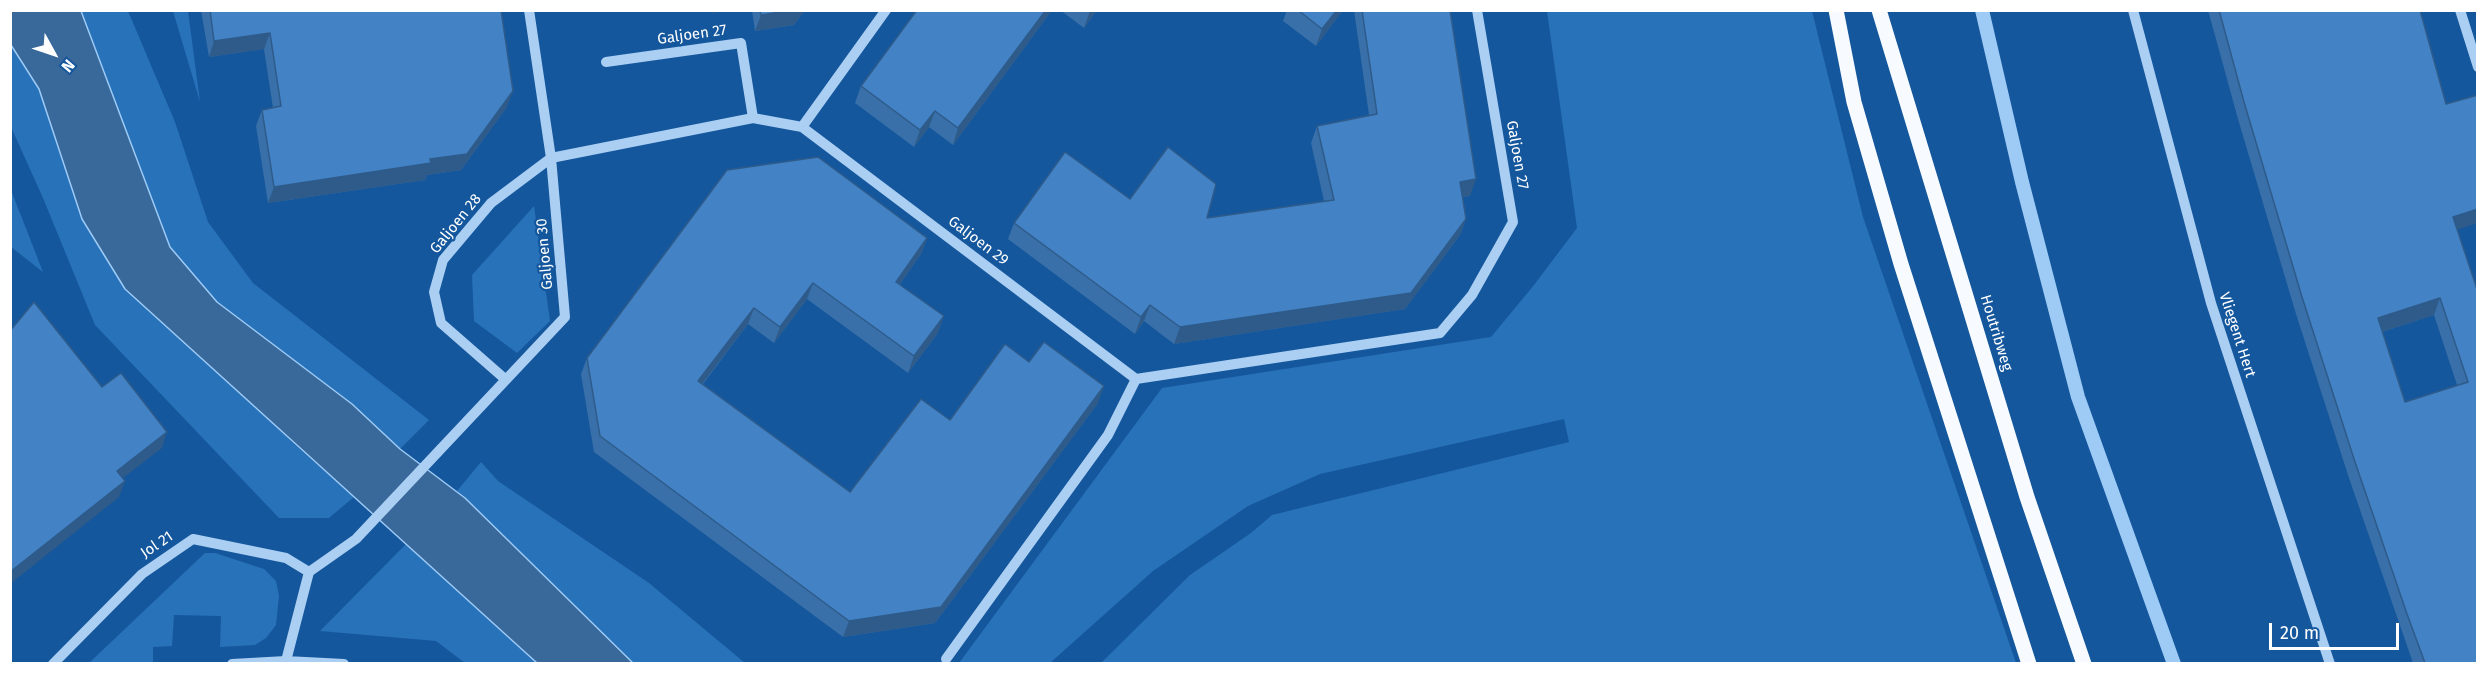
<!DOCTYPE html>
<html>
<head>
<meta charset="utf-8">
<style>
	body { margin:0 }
	#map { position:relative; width:2488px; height:674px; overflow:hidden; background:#15579d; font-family:"Fira Sans",sans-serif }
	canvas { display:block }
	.frame { position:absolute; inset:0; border:12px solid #fff; pointer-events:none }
	.north { position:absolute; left:24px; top:24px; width:60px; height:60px; -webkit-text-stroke:4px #15579d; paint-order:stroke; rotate:130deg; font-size:16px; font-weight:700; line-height:24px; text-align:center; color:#fff }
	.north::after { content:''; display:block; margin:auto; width:21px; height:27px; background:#fff; clip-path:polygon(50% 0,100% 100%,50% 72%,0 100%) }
	.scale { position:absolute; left:2269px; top:623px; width:130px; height:27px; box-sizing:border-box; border:3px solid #fff; border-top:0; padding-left:8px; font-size:18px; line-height:21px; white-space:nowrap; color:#fff; -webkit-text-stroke:4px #15579d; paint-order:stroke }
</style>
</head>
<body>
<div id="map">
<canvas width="2488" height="674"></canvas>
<div class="frame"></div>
<div class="north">N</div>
<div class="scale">20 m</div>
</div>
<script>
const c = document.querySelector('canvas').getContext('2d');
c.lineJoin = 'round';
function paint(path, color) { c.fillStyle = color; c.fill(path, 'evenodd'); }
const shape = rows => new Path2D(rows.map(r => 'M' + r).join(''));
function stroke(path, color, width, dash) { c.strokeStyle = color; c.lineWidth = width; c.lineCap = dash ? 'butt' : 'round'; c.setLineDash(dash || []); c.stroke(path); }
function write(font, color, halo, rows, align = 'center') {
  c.font = font + ' "Fira Sans",sans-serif'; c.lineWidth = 4.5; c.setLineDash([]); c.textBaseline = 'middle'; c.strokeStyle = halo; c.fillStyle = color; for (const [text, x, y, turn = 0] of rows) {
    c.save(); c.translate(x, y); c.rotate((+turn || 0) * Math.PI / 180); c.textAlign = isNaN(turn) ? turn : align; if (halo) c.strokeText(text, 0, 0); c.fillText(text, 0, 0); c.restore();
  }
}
paint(shape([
	[81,11,128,11,175,122,208,222,253,283,429,420,400,449,352,404,217,302,170,247],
	[173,11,188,11,200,102],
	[1547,11,1812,11,1863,217,2016,663,1101,663,1190,575,1251,533,1272,515,1569,442,1564,419,1320,474,1248,506,1153,571,1050,663,959,663,1162,388,1491,337,1534,285,1577,228],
	[10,45,39,89,82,219,292,442,354,497,329,518,279,518,95,325,43,198,11,127],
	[11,190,43,272,11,247],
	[534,206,550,321,517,353,474,321,472,275],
	[481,462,498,481,649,583,745,663,633,663,457,491],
	[407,543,537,663,465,663,436,641,320,631],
	[205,553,215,553,264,569,276,581,279,596,276,625,266,638,255,645,220,647,221,616,174,615,172,646,153,647,153,663,89,663]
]), '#2872ba');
const water = shape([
	[10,11,81,11,170,247,217,302,352,404,400,449,465,498,633,663,537,663,125,289,82,219,39,89,11,45,10,11]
]);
paint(water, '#39699b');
stroke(water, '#9dcbf6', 1.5);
stroke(shape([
	[1982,10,2022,182,2078,397,2174,664]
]), '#9dcbf6', 14);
stroke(shape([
	[2133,10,2211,303,2330,664],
	[2460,10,2478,67],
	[606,62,741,43,753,118],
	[802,127,1136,379,1440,333,1472,295,1513,222,1477,10],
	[505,379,441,323,434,292,443,260,491,203,551,158,753,118,802,127,886,10],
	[946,659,1108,435,1136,379],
	[286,661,309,572,356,539,565,317,551,158,529,10],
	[53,664,142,574,193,539,286,558,309,572],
	[232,664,286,661,344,664]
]), '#abcff3', 10);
stroke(shape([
	[1836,10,1854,102,1901,264,2029,664],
	[1879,10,2027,497,2084,664]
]), '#f7fbff', 15);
paint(shape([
	[201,10,501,10,507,107,461,170,427,175,425,180,268,203,256,126,262,110,273,108,264,49,209,57],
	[752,10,805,10,794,25,755,31],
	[917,10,1052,10,953,145,929,127,914,147,855,103,861,86],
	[1060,10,1097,10,1084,28],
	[1287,10,1343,10,1316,46,1283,21],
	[1354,10,1450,10,1470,196,1462,197,1466,219,1460,235,1405,309,1174,344,1144,321,1135,334,1008,239,1014,223,1130,199,1207,218,1324,201,1311,143,1317,126,1369,115],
	[2208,10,2420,10,2446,104,2457,230,2478,292,2478,663,2413,663,2349,478,2296,314,2238,119],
	[2434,315,2457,385,2405,402,2382,332],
	[927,238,921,254,900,284,938,333,908,373,807,299,774,343,748,324,703,384,850,492,1029,362,1098,403,935,623,843,637,594,452,581,374,587,358]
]), '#3970a9');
paint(shape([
	[713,10,728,10,712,13],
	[792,10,805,10,794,25,755,31,761,15],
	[1046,10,1052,10,953,145,958,128],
	[1090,10,1097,10,1084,28,1090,11],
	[1337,10,1343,10,1316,46,1322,29],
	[270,33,264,49,209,57,214,41],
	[513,91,507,107,461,170,427,175,425,180,268,203,274,187,430,159],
	[935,111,929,127,914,147,920,130],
	[1476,179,1470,196,1454,198,1460,182],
	[2478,209,2478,223,2447,233,2453,217],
	[1466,219,1460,235,1405,309,1174,344,1180,327],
	[927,238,921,254,890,298,896,282],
	[813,283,807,299,774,343,780,327],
	[2440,298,2434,315,2372,335,2378,318],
	[1150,305,1144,321,1135,334,1141,317],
	[754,308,748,324,692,397,698,381],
	[944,316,938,333,908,373,914,356],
	[1104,386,1098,403,935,623,843,637,849,621],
	[167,432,162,448,111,487,117,471],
	[125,481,119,497,10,584,10,572]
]), '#2e5b8a');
const building = shape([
	[210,10,501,10,513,91,467,154,430,159,431,163,274,187,262,110,281,106,270,33,214,41,210,10],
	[760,10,792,10,761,15,760,10],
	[917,10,1046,10,958,128,935,111,920,130,861,86,917,10],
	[1298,10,1337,10,1322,29,1298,10],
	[1362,10,1450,10,1476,179,1460,182,1466,219,1411,293,1180,327,1150,305,1141,317,1014,223,1065,152,1130,199,1168,147,1216,184,1207,218,1334,200,1317,126,1377,114,1362,10],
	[2219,10,2420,10,2446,104,2478,95,2478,209,2453,217,2478,292,2478,663,2425,663,2407,614,2355,462,2302,297,2244,102,2219,10],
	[2440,298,2468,382,2405,402,2378,318,2440,298],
	[818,157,927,238,896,282,944,316,914,356,813,283,780,327,754,308,698,381,850,492,921,399,950,420,1005,344,1029,362,1044,342,1104,386,941,607,849,621,600,436,587,358,727,170,818,157],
	[34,302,102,387,121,373,167,432,117,471,125,481,10,572,10,331,34,302]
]);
paint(building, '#4282c5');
stroke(building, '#2e5b8a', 1.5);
write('15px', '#fff', '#15579d', [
	["Galjoen 27",692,35,-8],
	["Galjoen 27",1517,155,80],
	["Galjoen 28",456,224,-51],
	["Galjoen 29",978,241,37],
	["Galjoen 30",545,254,-95],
	["Houtribweg",1996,333,73],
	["Vliegent Hert",2237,335,72],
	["Jol 21",157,545,-34]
]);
</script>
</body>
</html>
